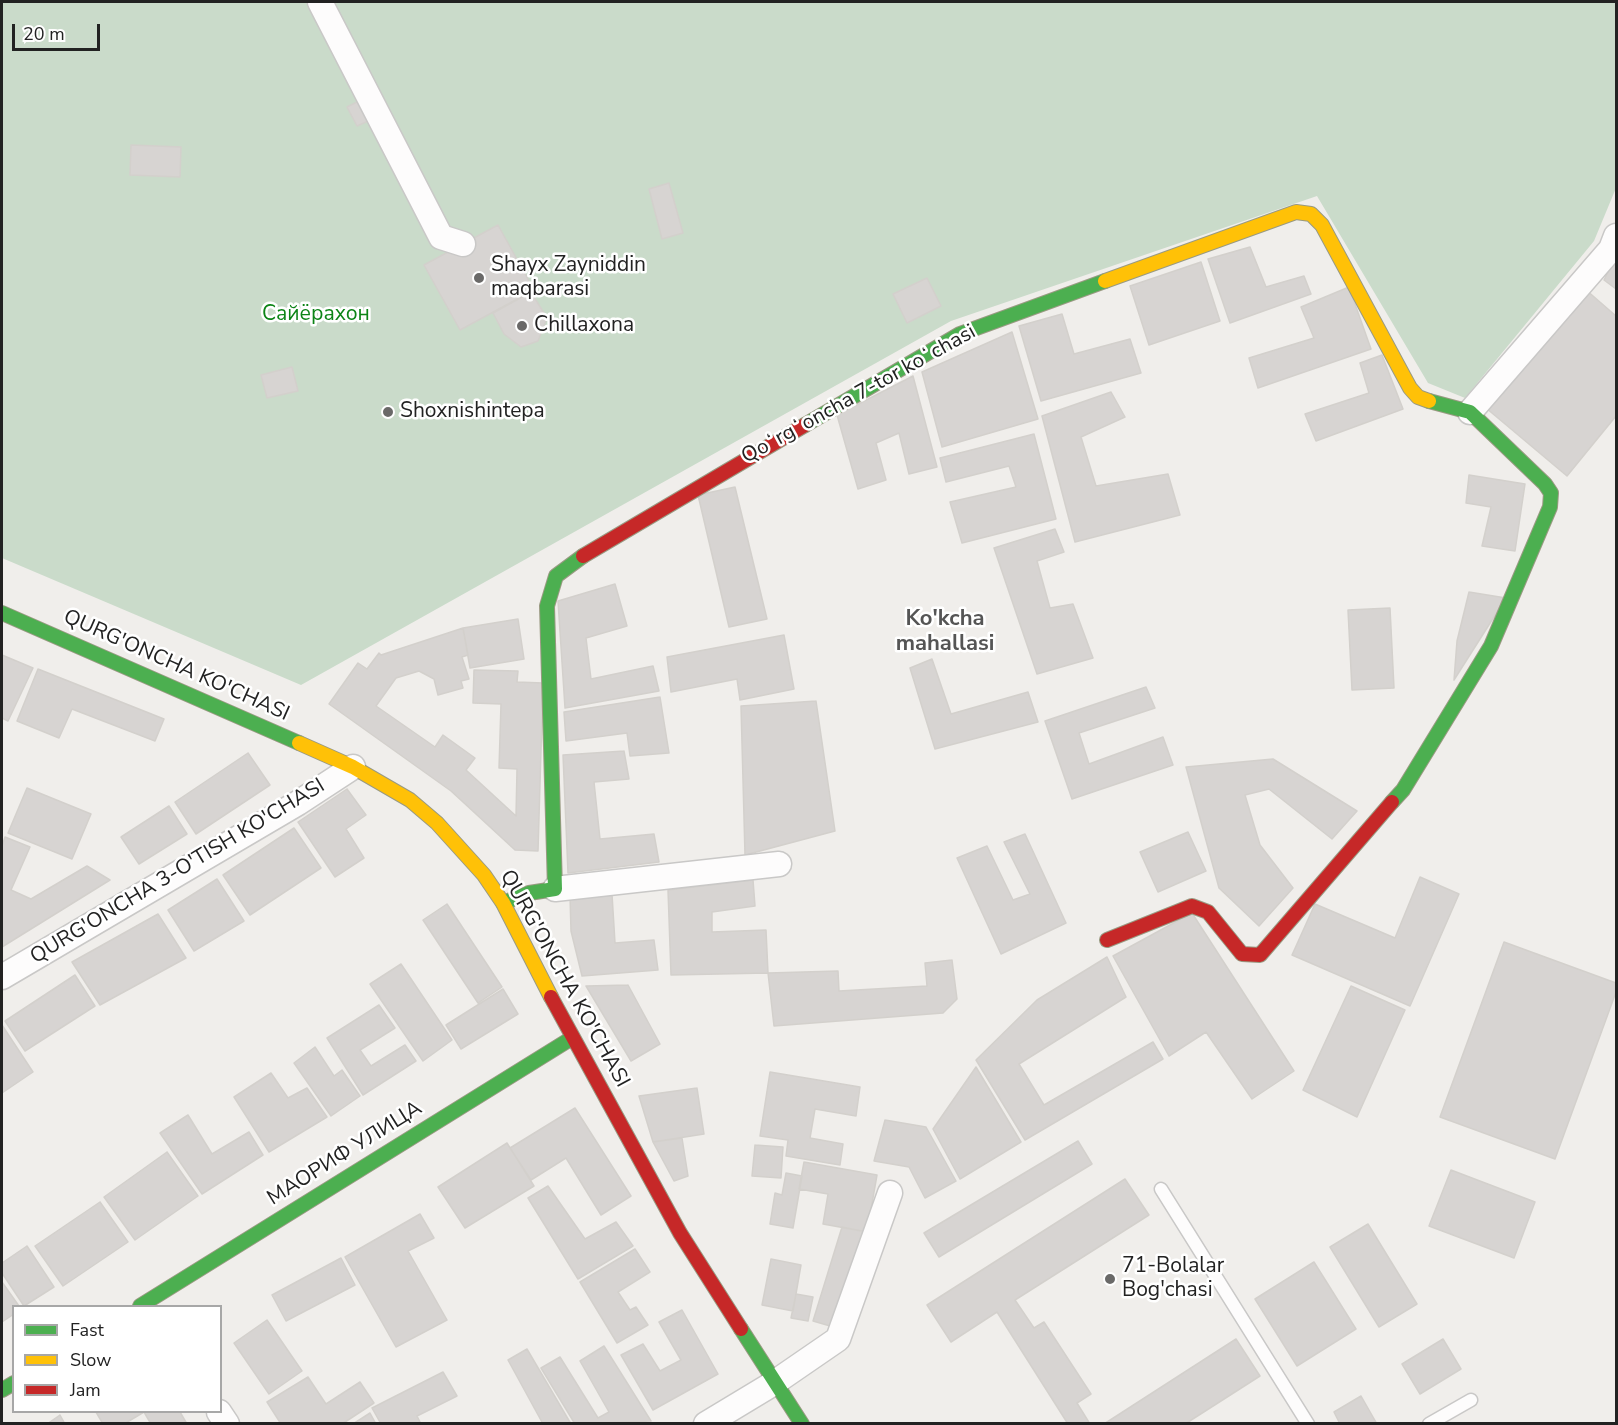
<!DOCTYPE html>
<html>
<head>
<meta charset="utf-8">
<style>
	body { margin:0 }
	#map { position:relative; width:1618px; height:1425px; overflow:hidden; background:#f0eeeb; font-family:"Nunito Sans",sans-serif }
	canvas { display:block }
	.frame { position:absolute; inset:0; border:3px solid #222; pointer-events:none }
	.legend { position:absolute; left:12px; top:1305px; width:210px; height:108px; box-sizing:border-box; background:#fff; border:2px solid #a7a7a7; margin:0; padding:8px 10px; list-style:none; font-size:18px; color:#222 }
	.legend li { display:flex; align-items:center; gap:12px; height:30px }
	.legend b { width:30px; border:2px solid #a7a7a7 }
	.scale { position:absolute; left:12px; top:24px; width:88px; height:27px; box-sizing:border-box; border:3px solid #222; border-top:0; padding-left:8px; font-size:18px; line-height:21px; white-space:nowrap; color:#222; -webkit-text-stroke:4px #fff; paint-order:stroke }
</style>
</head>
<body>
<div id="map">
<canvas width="1618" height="1425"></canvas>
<div class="frame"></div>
<ul class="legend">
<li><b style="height:8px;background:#4caf50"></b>Fast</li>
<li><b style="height:8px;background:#ffc107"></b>Slow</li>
<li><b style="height:8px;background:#c62828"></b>Jam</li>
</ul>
<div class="scale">20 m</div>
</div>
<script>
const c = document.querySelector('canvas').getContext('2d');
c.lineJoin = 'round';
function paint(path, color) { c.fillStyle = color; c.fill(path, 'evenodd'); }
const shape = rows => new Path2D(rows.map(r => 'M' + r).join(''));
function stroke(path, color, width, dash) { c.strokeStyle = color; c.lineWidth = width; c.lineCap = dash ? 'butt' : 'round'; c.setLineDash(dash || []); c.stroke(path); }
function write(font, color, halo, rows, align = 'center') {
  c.font = font + ' "Nunito Sans",sans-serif'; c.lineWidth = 5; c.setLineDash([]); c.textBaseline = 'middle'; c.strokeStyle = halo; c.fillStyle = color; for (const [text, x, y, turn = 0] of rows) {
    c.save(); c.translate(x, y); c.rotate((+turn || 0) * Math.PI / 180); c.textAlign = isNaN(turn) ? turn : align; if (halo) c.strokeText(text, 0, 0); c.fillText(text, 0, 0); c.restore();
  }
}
paint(shape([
	[2,2,1616,2,1616,188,1594,241,1465,398,1428,383,1317,196,951,321,301,685,2,558]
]), '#cadbca');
const building = shape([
	[363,99,373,119,357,126,347,107,363,99],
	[131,145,181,147,180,177,130,175,131,145],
	[669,183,683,233,662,239,649,189,669,183],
	[498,225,534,290,460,330,424,265,498,225],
	[1250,247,1266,287,1304,276,1311,294,1230,323,1208,259,1250,247],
	[1616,256,1616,289,1604,280,1616,256],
	[1201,262,1220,321,1149,345,1130,286,1201,262],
	[927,278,941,306,907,323,893,294,927,278],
	[1349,287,1371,349,1258,388,1249,358,1314,338,1301,307,1349,287],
	[1585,289,1616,316,1616,416,1567,476,1486,408,1585,289],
	[531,292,547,318,538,341,521,347,504,334,493,313,531,292],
	[1062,314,1074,354,1130,339,1141,373,1041,401,1019,326,1062,314],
	[1012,332,1038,419,942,447,922,372,1012,332],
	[1382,355,1403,409,1316,441,1305,414,1369,393,1360,363,1382,355],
	[292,367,298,391,267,398,261,375,292,367],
	[913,376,937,467,909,474,899,433,876,443,886,480,858,489,837,415,913,376],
	[1111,392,1125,417,1081,437,1096,486,1168,474,1180,515,1075,542,1042,416,1111,392],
	[1034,434,1056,519,962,543,950,502,1016,487,1009,466,946,482,940,458,1034,434],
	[1469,475,1525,484,1515,551,1482,546,1491,507,1466,503,1469,475],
	[735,487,767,619,729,627,698,495,735,487],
	[1055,529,1064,552,1037,561,1050,608,1073,604,1093,658,1037,674,994,548,1055,529],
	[615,584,627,626,586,638,591,679,653,666,659,691,565,708,558,601,615,584],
	[1469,592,1506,598,1454,680,1457,641,1469,592],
	[1390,608,1394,688,1352,690,1348,610,1390,608],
	[518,619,524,659,470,668,463,628,518,619],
	[463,628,468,655,462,657,469,679,461,681,463,688,438,695,434,679,419,671,396,678,376,706,435,747,443,735,475,758,466,770,516,816,517,769,499,768,501,704,473,703,474,670,518,671,517,682,543,683,538,851,515,850,451,791,329,704,358,663,367,669,379,653,381,655,463,628],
	[784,635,794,689,740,700,737,679,671,692,667,657,784,635],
	[2,655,33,668,8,721,2,718,2,655],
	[932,659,951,714,1028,692,1038,722,935,749,910,668,932,659],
	[38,669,164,719,155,741,72,709,59,738,17,721,38,669],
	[1146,687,1155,708,1079,733,1089,764,1163,737,1173,765,1072,799,1045,721,1146,687],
	[660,697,669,753,630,756,627,733,566,741,564,712,660,697],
	[816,701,835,831,745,855,741,706,816,701],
	[624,751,629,779,594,782,600,839,654,834,659,862,568,873,563,755,624,751],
	[248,753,270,785,196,834,175,802,248,753],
	[1273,759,1357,811,1332,839,1269,789,1245,795,1260,845,1293,888,1259,926,1219,888,1186,767,1273,759],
	[27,788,91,814,72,859,8,833,27,788],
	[347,789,366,815,346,829,364,858,335,877,298,822,347,789],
	[169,806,187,834,139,864,121,837,169,806],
	[294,828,321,868,250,915,223,875,294,828],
	[1188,832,1206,871,1158,892,1140,852,1188,832],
	[1025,834,1066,923,1001,954,957,858,987,846,1013,900,1030,894,1004,842,1025,834],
	[5,837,30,847,11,890,31,899,87,866,110,880,2,947,2,846,5,837],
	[1420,877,1459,894,1410,1006,1292,955,1315,904,1395,938,1420,877],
	[217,879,244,921,194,951,168,910,217,879],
	[753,880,755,906,712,912,712,932,766,930,768,973,671,975,668,890,753,880],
	[612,894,615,943,654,940,658,970,582,976,571,931,570,896,612,894],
	[447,904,502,987,478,1003,423,920,447,904],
	[1192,913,1294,1071,1252,1099,1206,1032,1169,1056,1113,956,1192,913],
	[158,914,186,958,100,1005,72,962,158,914],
	[1504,942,1616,983,1616,992,1555,1159,1440,1117,1504,942],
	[1107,957,1126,997,1019,1064,1044,1105,1153,1042,1163,1059,1025,1140,976,1060,1037,1000,1107,957],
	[952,960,957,999,943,1013,774,1026,768,973,838,971,839,991,927,986,925,963,952,960],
	[401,964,452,1040,423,1061,370,984,401,964],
	[75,975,95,1006,25,1051,5,1021,75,975],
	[628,985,660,1044,631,1061,586,986,628,985],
	[1351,986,1405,1010,1357,1117,1303,1090,1351,986],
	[503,989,518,1014,461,1049,446,1025,503,989],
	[379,1005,395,1028,360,1050,371,1066,405,1045,416,1061,363,1095,327,1038,379,1005],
	[2,1025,33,1072,2,1093,2,1025],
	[315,1047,334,1076,342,1070,360,1096,331,1116,294,1063,315,1047],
	[976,1067,1021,1142,960,1179,933,1129,976,1067],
	[770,1072,860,1087,856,1116,815,1109,810,1138,843,1144,840,1165,786,1156,788,1140,760,1136,770,1072],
	[271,1073,288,1098,307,1088,327,1117,269,1152,234,1097,271,1073],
	[697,1088,704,1134,653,1142,639,1096,697,1088],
	[575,1108,631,1196,601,1215,566,1158,531,1180,510,1148,575,1108],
	[188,1115,212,1154,249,1132,263,1155,202,1194,160,1133,188,1115],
	[885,1120,926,1127,956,1181,925,1198,909,1167,874,1161,885,1120],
	[682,1138,688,1176,674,1181,653,1142,682,1138],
	[1078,1141,1092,1164,939,1257,924,1233,1078,1141],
	[507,1143,534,1186,465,1228,438,1187,507,1143],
	[755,1145,783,1147,781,1178,752,1176,755,1145],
	[167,1152,198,1196,135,1240,104,1197,167,1152],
	[804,1162,877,1175,867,1232,823,1224,828,1194,799,1189,804,1162],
	[1451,1170,1535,1202,1514,1258,1429,1226,1451,1170],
	[786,1173,802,1176,793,1228,770,1224,775,1193,782,1195,786,1173],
	[1125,1179,1149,1215,1015,1300,1034,1328,1044,1322,1091,1394,1077,1403,1090,1424,1068,1424,997,1312,951,1342,927,1305,1125,1179],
	[548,1186,585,1239,616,1222,633,1246,578,1279,528,1198,548,1186],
	[100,1202,128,1242,63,1286,35,1246,100,1202],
	[420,1214,434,1238,408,1251,447,1320,396,1347,345,1257,420,1214],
	[1368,1224,1417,1304,1379,1327,1330,1247,1368,1224],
	[842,1227,867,1232,837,1328,813,1321,842,1227],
	[27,1246,54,1287,24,1306,2,1273,2,1263,27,1246],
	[635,1249,650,1272,618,1292,630,1310,636,1307,648,1325,617,1343,580,1282,635,1249],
	[341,1258,355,1285,286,1321,272,1295,341,1258],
	[771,1259,801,1265,793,1311,762,1305,771,1259],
	[1314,1262,1356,1329,1297,1366,1255,1299,1314,1262],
	[2,1282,19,1306,14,1306,14,1314,2,1322,2,1282],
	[796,1294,813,1297,808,1321,791,1318,796,1294],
	[682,1310,718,1374,653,1410,621,1355,643,1344,660,1371,681,1360,659,1322,682,1310],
	[267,1320,302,1371,269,1394,234,1343,267,1320],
	[1236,1339,1260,1376,1185,1424,1104,1424,1236,1339],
	[1443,1339,1461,1369,1420,1394,1402,1364,1443,1339],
	[604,1346,651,1421,575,1424,541,1368,560,1357,598,1418,609,1412,580,1361,604,1346],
	[527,1349,571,1424,543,1424,508,1360,527,1349],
	[443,1372,457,1396,417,1416,421,1424,381,1424,372,1408,443,1372],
	[308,1377,326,1404,360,1382,374,1403,342,1424,281,1424,267,1402,308,1377],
	[1361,1396,1377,1424,1340,1424,1334,1412,1361,1396],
	[96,1412,180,1412,187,1424,151,1424,144,1412,124,1424,103,1424,96,1412],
	[370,1413,376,1424,353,1424,370,1413],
	[60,1415,65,1424,47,1424,60,1415]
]);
paint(building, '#d7d4d2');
stroke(building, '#d3d0cc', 1.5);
const lane = shape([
	[1161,1189,1308,1424],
	[1429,1424,1471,1400]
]);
const street = shape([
	[320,2,441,237,463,244],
	[1470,412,1611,249,1616,236],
	[555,889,779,864],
	[2,977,298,803,353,767],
	[219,1412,227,1424],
	[706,1424,774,1383,838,1339,890,1193]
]);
const fast = shape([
	[805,425,960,334,1105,281],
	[2,613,299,743],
	[1392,802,1403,790,1491,646,1550,507,1551,493,1545,484,1470,412,1429,401],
	[503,903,529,893,555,889,547,606,556,576,583,556],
	[140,1306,572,1038],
	[741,1329,802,1424],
	[2,1390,14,1383]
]);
const slow = shape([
	[1105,281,1296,212,1311,214,1322,225,1410,388,1418,397,1429,401],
	[299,743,353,767,410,800,437,823,484,875,503,903,551,997]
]);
const jam = shape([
	[583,556,805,425],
	[1107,940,1192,906,1208,912,1242,954,1260,955,1392,802],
	[551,997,680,1233,741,1329]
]);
stroke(lane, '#c9c8c7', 15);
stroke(street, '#c9c8c7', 27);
stroke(fast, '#999a82', 16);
stroke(slow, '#999a82', 16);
stroke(jam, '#999a82', 16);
stroke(lane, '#fdfcfc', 12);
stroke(street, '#fdfcfc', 24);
stroke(fast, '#4caf50', 14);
stroke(slow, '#ffc107', 14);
stroke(jam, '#c62828', 14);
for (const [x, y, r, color] of [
	[479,278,6,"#6a6968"],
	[522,326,6,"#6a6968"],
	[388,412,6,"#6a6968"],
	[1110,1279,6,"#6a6968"]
]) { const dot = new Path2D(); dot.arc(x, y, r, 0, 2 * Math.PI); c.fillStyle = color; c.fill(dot); stroke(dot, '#fff', 2); }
write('21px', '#222', '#fff', [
	["Shayx Zayniddin",491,266],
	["maqbarasi",491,290],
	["Chillaxona",534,326],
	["Shoxnishintepa",400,412],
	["71-Bolalar",1122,1267],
	["Bog'chasi",1122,1291]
], 'left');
write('21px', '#0c8416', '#fff', [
	["Сайёрахон",316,315]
]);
write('21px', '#222', '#fff', [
	["Qoʻrgʻoncha 7-tor koʻchasi",859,395,-29],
	["QURG'ONCHA KO'CHASI",176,666,24],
	["QURG'ONCHA 3-O'TISH KO'CHASI",178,872,-31],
	["QURG'ONCHA KO'CHASI",564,979,61],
	["МАОРИФ УЛИЦА",345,1154,-32]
]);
write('bold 22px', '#555', '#fff', [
	["Ko'kcha",945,620],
	["mahallasi",945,645]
]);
</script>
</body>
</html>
